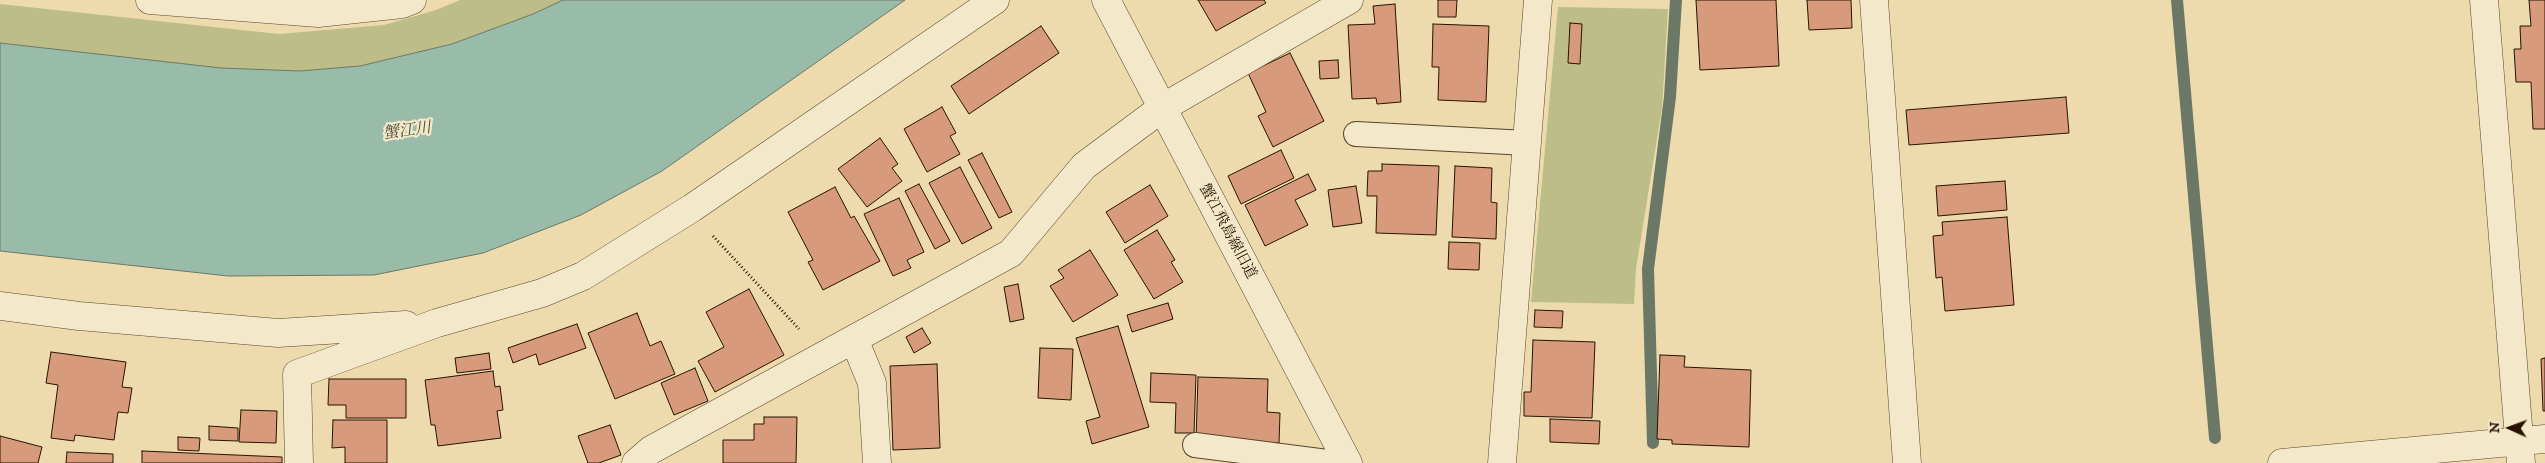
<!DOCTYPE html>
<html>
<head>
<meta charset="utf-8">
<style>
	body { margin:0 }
	#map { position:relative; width:2545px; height:463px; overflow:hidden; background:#eddbae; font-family:"IM FELL DW Pica",serif }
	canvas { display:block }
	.north { position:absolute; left:2485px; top:403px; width:50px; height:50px; -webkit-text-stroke:4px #f3e8ca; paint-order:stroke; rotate:272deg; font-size:14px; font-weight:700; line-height:20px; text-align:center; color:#281300 }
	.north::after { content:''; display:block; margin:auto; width:18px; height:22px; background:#281300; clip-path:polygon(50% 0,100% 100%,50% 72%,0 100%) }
</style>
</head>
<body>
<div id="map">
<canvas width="2545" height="463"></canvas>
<div class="north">N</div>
</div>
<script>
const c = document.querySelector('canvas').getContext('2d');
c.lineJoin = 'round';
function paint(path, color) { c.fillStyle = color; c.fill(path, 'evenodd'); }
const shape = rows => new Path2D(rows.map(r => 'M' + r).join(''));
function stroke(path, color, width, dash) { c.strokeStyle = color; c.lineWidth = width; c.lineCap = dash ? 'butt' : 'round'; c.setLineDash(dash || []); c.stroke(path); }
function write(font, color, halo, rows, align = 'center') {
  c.font = font + ' "IM FELL DW Pica","Noto Serif JP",serif'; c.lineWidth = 4.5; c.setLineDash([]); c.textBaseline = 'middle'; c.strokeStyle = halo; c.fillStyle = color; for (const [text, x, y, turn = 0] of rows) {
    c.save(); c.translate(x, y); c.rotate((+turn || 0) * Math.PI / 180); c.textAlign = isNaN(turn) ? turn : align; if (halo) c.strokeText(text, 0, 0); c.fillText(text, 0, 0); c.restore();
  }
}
paint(shape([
	[460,0,563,0,533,14,452,44,360,66,300,71,221,68,0,43,0,4,279,34,384,25,436,10],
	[1558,7,1668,9,1662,108,1636,269,1634,304,1531,302]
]), '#bdbe87');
const water = shape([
	[563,0,905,0,662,171,581,215,483,253,374,275,228,276,0,251,0,43,221,68,300,71,360,66,452,44,533,14,563,0]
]);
paint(water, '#9ba');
stroke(water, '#6c7866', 1);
stroke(shape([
	[2177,0,2215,438],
	[1653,443,1648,269,1670,97,1676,0]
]), '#6c7866', 12);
const building = shape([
	[1198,0,1264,0,1266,3,1216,31,1198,0],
	[1438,0,1457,0,1456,17,1438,17,1438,0],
	[1696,0,1776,0,1779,66,1700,70,1696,0],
	[1807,0,1851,0,1852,28,1809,30,1807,0],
	[2529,0,2545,0,2545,129,2533,129,2531,82,2516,82,2514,49,2521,49,2520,26,2531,26,2529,0],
	[1395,4,1401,102,1377,104,1376,98,1352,99,1348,25,1375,24,1373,6,1395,4],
	[1570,23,1582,24,1580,64,1568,63,1570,23],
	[1433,24,1489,26,1486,102,1438,100,1439,67,1432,67,1433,24],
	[1041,26,1059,53,969,114,951,86,1041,26],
	[1290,53,1324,121,1273,147,1258,116,1266,112,1248,73,1290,53],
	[1338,60,1339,78,1320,79,1319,61,1338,60],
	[2066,97,2069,133,1909,145,1906,110,2066,97],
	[942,107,956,133,950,136,960,154,927,172,904,129,942,107],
	[880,138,898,164,892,168,902,181,867,207,838,169,880,138],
	[1281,150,1294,178,1241,204,1228,176,1281,150],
	[982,153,1012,212,999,218,968,160,982,153],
	[1382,164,1439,166,1436,235,1376,233,1377,196,1367,196,1368,171,1382,171,1382,164],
	[1455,166,1492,168,1491,202,1497,203,1496,239,1452,237,1455,166],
	[960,167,992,228,962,244,929,183,960,167],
	[1308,174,1316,190,1295,200,1308,225,1265,246,1245,205,1308,174],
	[2005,181,2007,210,1938,216,1936,186,2005,181],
	[919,184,950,241,935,249,905,191,919,184],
	[1150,185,1168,216,1125,243,1106,212,1150,185],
	[1356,186,1362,223,1333,227,1328,190,1356,186],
	[835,187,851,218,854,216,880,261,823,290,808,262,813,260,788,212,835,187],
	[899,198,924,252,907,260,911,268,893,276,864,214,899,198],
	[2007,217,2014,305,1945,311,1942,277,1936,278,1933,236,1943,235,1942,222,2007,217],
	[1157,230,1175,260,1171,262,1183,282,1154,299,1124,250,1157,230],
	[1449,242,1480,243,1479,270,1448,269,1449,242],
	[1090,250,1118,295,1073,322,1050,286,1064,278,1058,270,1090,250],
	[1018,284,1024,319,1010,322,1004,287,1018,284],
	[749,289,784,355,715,392,698,361,724,347,706,312,749,289],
	[1168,303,1173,319,1132,332,1127,315,1168,303],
	[1535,310,1563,311,1562,328,1534,327,1535,310],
	[637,313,650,346,661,341,675,374,615,399,588,333,637,313],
	[577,324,586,348,539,365,536,354,513,363,508,348,577,324],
	[1118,326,1149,427,1092,444,1086,421,1100,417,1076,338,1118,326],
	[922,328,931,343,914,353,906,337,922,328],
	[1533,340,1595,342,1592,418,1524,416,1524,392,1531,392,1533,340],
	[1040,348,1073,349,1071,400,1038,398,1040,348],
	[51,352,126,362,122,387,132,388,128,413,118,412,114,440,75,435,74,441,51,438,58,385,46,383,51,352],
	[489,353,491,369,457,373,455,358,489,353],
	[1660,355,1685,356,1684,367,1751,370,1749,447,1672,444,1672,440,1657,439,1660,355],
	[2545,358,2545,411,2543,411,2541,359,2545,358],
	[937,364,940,448,893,450,890,366,937,364],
	[695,368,708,401,674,415,661,383,695,368],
	[493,371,495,387,500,386,503,410,497,411,501,438,438,446,435,425,431,425,425,380,493,371],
	[1151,373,1196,375,1194,433,1175,433,1176,403,1150,402,1151,373],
	[1198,377,1268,379,1267,412,1280,413,1279,443,1196,440,1198,377],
	[329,379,406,379,406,418,346,418,346,405,328,405,329,379],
	[241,410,277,411,276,443,239,442,241,410],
	[764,417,797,417,796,463,723,463,723,440,754,440,754,424,764,424,764,417],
	[1550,419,1600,421,1599,444,1550,442,1550,419],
	[333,420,387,420,387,463,345,463,345,447,332,448,333,420],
	[610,425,621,455,599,463,588,463,578,436,610,425],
	[209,426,238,428,238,441,209,440,209,426],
	[0,436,42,447,38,463,0,463,0,436],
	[178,437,200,438,199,451,178,450,178,437],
	[142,451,282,457,282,463,142,463,142,451],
	[67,452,113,454,113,463,66,463,67,452]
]);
paint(building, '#d79b7c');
stroke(building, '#281300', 1);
const lane = shape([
	[1356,134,1527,143],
	[1195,445,1335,463]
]);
const street = shape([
	[150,0,318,13,402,4,412,0],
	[1106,0,1348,463],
	[1874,0,1907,463],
	[2484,0,2521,463],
	[0,306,79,316,278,333,406,325],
	[854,339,872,383,877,463],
	[299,463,297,374,437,323,542,293,583,276,692,208,995,0],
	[636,463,651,450,1011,253,1084,166,1162,108,1349,0],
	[1502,463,1538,0],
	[2282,463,2545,439]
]);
stroke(lane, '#59452c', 26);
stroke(street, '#59452c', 29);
stroke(shape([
	[713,236,799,329]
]), '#281300', 3, [1, 2.5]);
stroke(lane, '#f3e8ca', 24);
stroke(street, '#f3e8ca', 28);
write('15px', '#281300', '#f3e8ca', [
	["蟹江飛島線旧道",1227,232,62]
]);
write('italic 16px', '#504e3c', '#f3e8ca', [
	["蟹江川",407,132,-8]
]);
</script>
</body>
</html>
